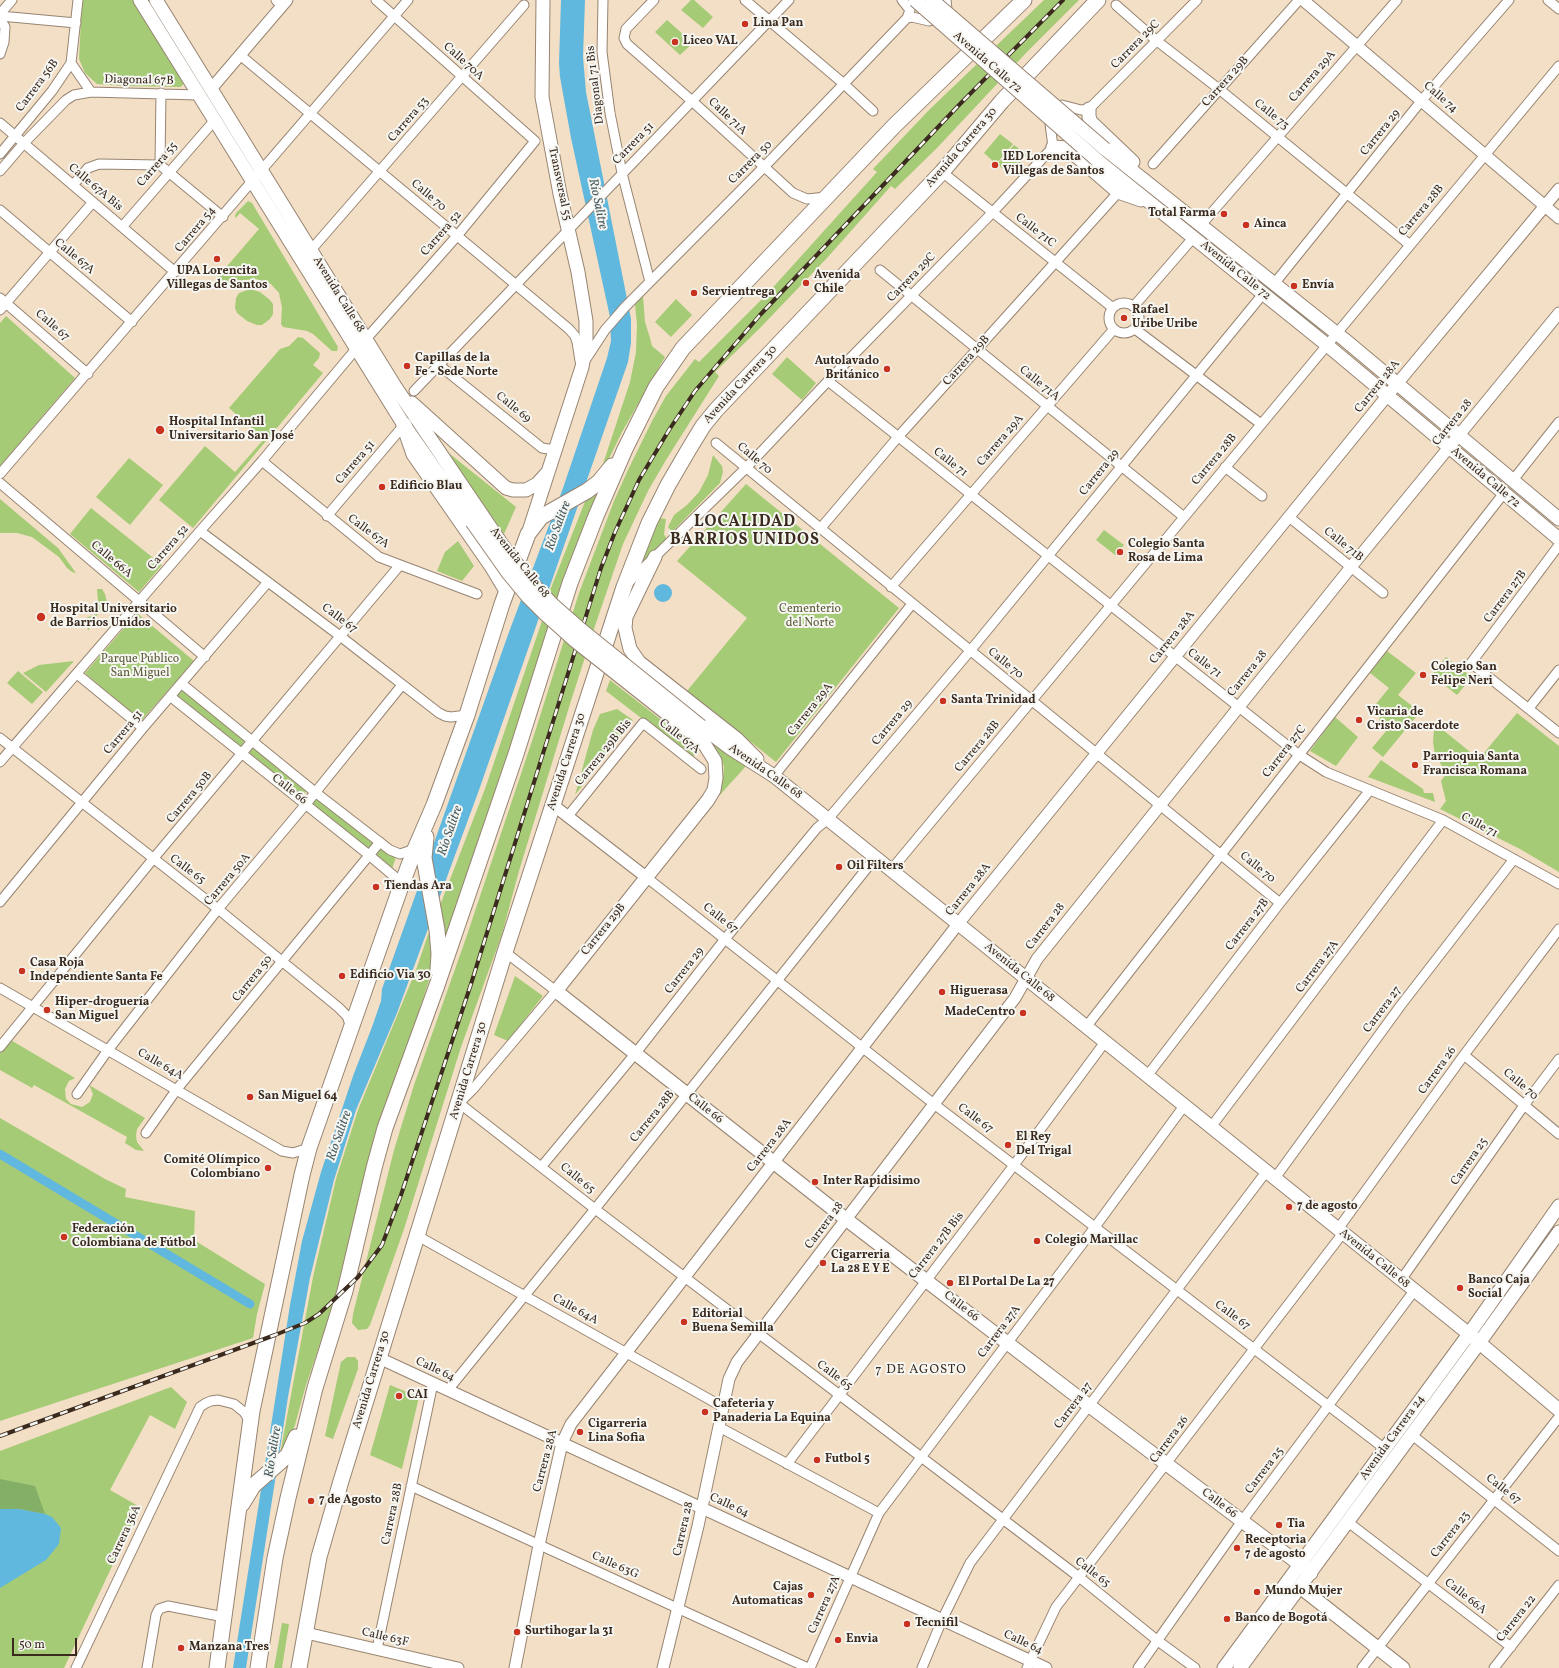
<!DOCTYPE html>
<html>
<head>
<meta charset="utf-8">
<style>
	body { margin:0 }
	#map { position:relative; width:1559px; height:1668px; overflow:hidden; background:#f3dfc5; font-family:Vollkorn,serif }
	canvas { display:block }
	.scale { position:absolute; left:12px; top:1638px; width:65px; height:18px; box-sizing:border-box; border:2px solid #3b2a1e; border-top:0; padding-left:5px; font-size:12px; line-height:14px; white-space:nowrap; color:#3b2a1e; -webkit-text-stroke:3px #f6f6f2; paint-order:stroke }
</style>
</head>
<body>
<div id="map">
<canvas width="1559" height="1668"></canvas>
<div class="scale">50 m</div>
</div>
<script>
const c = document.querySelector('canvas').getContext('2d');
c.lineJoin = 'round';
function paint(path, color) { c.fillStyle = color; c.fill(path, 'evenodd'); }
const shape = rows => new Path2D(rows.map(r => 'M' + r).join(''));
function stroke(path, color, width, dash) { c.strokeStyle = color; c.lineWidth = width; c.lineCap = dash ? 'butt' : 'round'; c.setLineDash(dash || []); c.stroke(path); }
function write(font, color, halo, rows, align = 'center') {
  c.font = font + ' Vollkorn,serif'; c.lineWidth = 4; c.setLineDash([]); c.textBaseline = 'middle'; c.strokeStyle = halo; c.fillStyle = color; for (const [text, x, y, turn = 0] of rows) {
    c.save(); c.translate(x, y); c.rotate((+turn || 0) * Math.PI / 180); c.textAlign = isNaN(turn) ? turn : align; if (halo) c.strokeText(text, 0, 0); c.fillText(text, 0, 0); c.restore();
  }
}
paint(shape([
	[82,0,133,0,182,78,184,82,182,86,180,87,125,86,97,84,85,73,79,59],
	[691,0,694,0,713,17,703,28,681,10],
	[1044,0,1079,0,1026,53,937,148,895,189,891,186,827,258,760,328,715,372,719,376,666,460,648,491,623,544,596,623,570,704,519,871,502,934,461,1047,404,1229,370,1325,367,1329,358,1330,352,1323,353,1314,394,1150,414,1085,466,938,534,735,579,593,614,501,627,472,652,421,666,396,695,359,699,362,767,294,877,172,873,169,930,109],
	[667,20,693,43,680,55,655,32],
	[1000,134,1013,144,996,164,984,153],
	[1014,145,1027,155,1010,175,997,164],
	[248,201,252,203,338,347,337,351,332,351,313,334,307,331,283,327,281,324,282,308,279,293,271,284,256,279,244,280,228,285,218,285,215,283,216,279,259,229,240,213,236,218,235,216,236,213],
	[1165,203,1321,328,1318,332,1163,205],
	[250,289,260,292,270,300,273,304,273,314,270,319,262,325,257,325,247,321,237,313,235,308,236,298,239,293],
	[643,296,645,322,650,338,652,346,665,357,622,432,603,471,601,470,630,382,636,352,637,325,635,304],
	[676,299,692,315,671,337,655,322],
	[6,316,75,378,0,466,0,323],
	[298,337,303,338,320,353,319,358,313,365,323,373,193,528,159,500,205,446,235,472,264,439,229,408,280,349,289,346],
	[787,357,816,383,802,400,772,374],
	[445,450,516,507,504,534],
	[713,455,722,466,723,472,720,483,672,532,668,527,674,515,687,505,699,492,708,475],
	[129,458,163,485,130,525,96,497],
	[746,484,899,608,776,762,687,691,747,618,677,561],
	[599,489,557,600,549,593,586,499],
	[0,499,58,548,76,573,72,572,67,568,59,557,32,537,17,533,0,533],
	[91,508,162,565,139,592,70,534],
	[660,518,666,519,664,534,667,540,639,567],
	[1104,530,1124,545,1115,555,1096,540],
	[458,541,474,566,462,581,437,571,445,552],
	[97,589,102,589,105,594,107,602,105,608,97,615,88,631,86,618,96,614,98,602],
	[137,613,194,661,141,721,85,673],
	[542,621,549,626,505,766,444,947,439,908,485,789],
	[1387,651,1416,673,1398,695,1420,712,1383,757,1372,748,1387,730,1378,724,1380,717,1372,709,1389,688,1370,673],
	[1446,657,1472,677,1457,695,1432,675],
	[74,661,46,692,23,673,39,665],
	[18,671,43,692,32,704,7,683],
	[610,680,700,750,692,757,606,691],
	[183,689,244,740,243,745,240,746,177,697,178,691],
	[617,709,633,720,575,795,593,730,600,714],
	[1517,713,1559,746,1559,872,1520,849,1440,809,1446,801,1441,781,1448,771,1442,766,1435,755,1433,742,1434,729,1438,726,1479,759],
	[1335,717,1358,737,1336,766,1310,751],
	[711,743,747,765,719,796,723,779,724,767,720,755],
	[252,748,255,748,306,789,305,794,301,795,250,756,250,752],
	[1381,760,1423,789,1424,793,1433,793,1435,802,1368,777],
	[316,797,372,840,372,847,367,849,312,805,311,801],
	[378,848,382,848,396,857,392,869,375,855],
	[431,926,433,965,430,977,412,1033,350,1243,331,1312,306,1385,293,1432,280,1454,313,1277,336,1179,358,1110,416,970],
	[515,976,543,996,508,1041,494,1035],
	[9,1039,75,1078,69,1081,65,1089,66,1099,71,1104,82,1107,90,1102,93,1094,89,1085,145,1118,137,1129,136,1136,137,1142,144,1151,136,1150,125,1143,127,1137,34,1085,32,1088,0,1070,0,1052],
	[0,1118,105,1179,126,1189,125,1197,195,1211,194,1240,265,1284,257,1314,253,1338,0,1421],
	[347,1357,355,1357,358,1361,358,1369,333,1439,325,1436,341,1362],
	[390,1385,419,1397,402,1469,370,1455],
	[171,1387,187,1402,175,1429,150,1415,110,1490,140,1507,64,1668,0,1668,0,1451],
	[282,1623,289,1624,282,1668,274,1668]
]), '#a5cb76');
paint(shape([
	[0,1479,35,1486,45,1514,19,1509,0,1509]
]), '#84af67');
paint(shape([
	[561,0,585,0,583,57,586,92,631,319,631,343,628,362,479,790,397,1013,356,1110,334,1180,310,1278,288,1397,246,1668,233,1668,290,1305,302,1241,321,1172,353,1076,372,1027,381,1001,382,989,509,632,563,488,607,358,611,341,610,317,571,138,560,77,559,63],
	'654 593a9 9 0 1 1 18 0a9 9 0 1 1-18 0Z',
	[0,1509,19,1509,45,1514,52,1517,61,1528,59,1544,46,1560,0,1588]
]), '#61b8de');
stroke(shape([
	[0,1154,250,1304]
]), '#61b8de', 9);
const minor = shape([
	[276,0,282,6],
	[603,0,602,52,610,113,622,173,650,282],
	[654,0,626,29,624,38,627,44,692,101,793,193,807,199,826,197],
	[745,0,844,84,873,111],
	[902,0,910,10,907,18],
	[1548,0,1559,9],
	[1116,5,1157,41,1219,89,1410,245],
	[0,14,12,0],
	[0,16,76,23],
	[0,19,5,27,4,42,0,54],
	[240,55,569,329,575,336,577,342,580,361],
	[71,63,91,92],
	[0,123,175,272],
	[0,154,52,91,71,63,78,0],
	[1153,164,1299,0],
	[160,165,161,93],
	[0,171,24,143,66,100,74,95,91,92,198,95],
	[942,172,1113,308],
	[73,185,88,168,99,164,160,165,223,217],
	[0,210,132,322],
	[1201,225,1397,0],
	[122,227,214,121],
	[311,250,524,5],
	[880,270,1184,517],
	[1274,284,1422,100,1509,0],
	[0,298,88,374],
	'1109 318a15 15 0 1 1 30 0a15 15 0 1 1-30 0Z',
	[1134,306,1193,238],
	[0,310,93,202],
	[1135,329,1261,424],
	[366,339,457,236,535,141,376,0],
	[586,359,605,330,625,307,764,167,907,18,912,17,929,21,937,19,942,17,947,9,946,0],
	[439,365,542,448,555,450],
	[828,381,1298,754,1326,772,1443,820,1559,884],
	[414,391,789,0],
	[716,443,1280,903],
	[262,461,379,557,477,594],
	[1225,467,1262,496],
	[0,474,408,0],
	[1513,480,1559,422],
	[0,483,205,657],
	[327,516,404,425],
	[1289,517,1383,593],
	[820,529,898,437,1115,196],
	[200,531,340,636,439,713,445,716,451,717,467,715],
	[1559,545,1471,663,1559,733],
	[629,582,746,468,828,381,992,213,1053,147,1049,116,1054,107,1062,105,1081,110,1089,109,1197,0],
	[891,587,1114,329],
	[77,674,143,728],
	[182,684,315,792,390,850,400,854,415,849],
	[171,697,369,855,395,877,400,889],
	[1529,708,1559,670],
	[0,738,218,909,338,1007,347,1016,351,1027],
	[0,762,200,531,262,461,356,349],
	[774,776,912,604],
	[568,816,643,723,701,769],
	[891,870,1559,66],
	[646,877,934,1104,1385,1449],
	[0,902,143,728,268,582],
	[505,952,556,991,474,1088,459,1103,595,1209,1079,1577,1158,1641,1195,1668],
	[0,988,282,1151,293,1153,309,1148],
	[1086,1027,1504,493],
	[0,1047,153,859,400,565],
	[1464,1055,1559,1134],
	[1147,1076,1280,903,1370,790],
	[77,1094,108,1050,218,909,306,804,402,685],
	[1211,1127,1443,820],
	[146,1133,177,1089,380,842],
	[542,1166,635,1054,725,939,817,828,828,819,970,651,1263,294],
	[1275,1178,1401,1005,1514,859],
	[1338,1229,1464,1055,1559,929],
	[416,1235,723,1407],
	[1401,1280,1525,1104,1559,1059],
	[448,1390,595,1209,875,858],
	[719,1427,879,1513],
	[1412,1435,1559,1551],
	[787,1464,1014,1165,1105,1042],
	[411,1486,808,1668],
	[1348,1522,1511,1647],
	[377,1649,433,1383],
	[76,1668,200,1407,206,1403,211,1401,218,1400,234,1404,244,1412,250,1422],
	[147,1668,156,1615,159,1609,168,1606,224,1617],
	[810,1668,879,1513,1095,1227,1184,1106],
	[922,1668,942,1620,970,1563,1266,1172],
	[1027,1668,1056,1607,1343,1233],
	[1138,1668,1242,1521,1414,1291],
	[1362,1668,1559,1417],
	[1494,1668,1559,1585]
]);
const tertiary = shape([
	[1303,0,1559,218],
	[211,89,287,0],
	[553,805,646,877],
	[379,1358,1046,1668],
	[306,1633,458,1668],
	[515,1668,539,1545,562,1443,571,1424,958,924,1387,396,1559,189],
	[663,1668,698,1526,729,1379,737,1362,1015,998,1037,959,1351,567,1559,313]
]);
const secondary = shape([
	[140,0,404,425,472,522],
	[156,0,396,388,482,515],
	[1089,109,1089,117,1091,122,1133,162],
	[1053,147,1067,148,1118,192,1141,200],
	[1105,149,1345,340,1559,519],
	[1097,160,1327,345,1559,539],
	[412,403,506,488,513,490,526,490,537,484,547,473],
	[530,528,582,367,586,344,586,321,578,272,560,194,542,97,543,0],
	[655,557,626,617,625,628,630,649,639,662,737,739,757,759],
	[701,726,730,748,774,776,1469,1334,1559,1410],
	[694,735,705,745,715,761,716,778,714,790,708,800,556,991,838,1213,1083,1401,1311,1573],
	[1300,1587,1403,1668],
	[1224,1668,1469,1334,1559,1206],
	[1240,1668,1479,1343,1559,1232]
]);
const trunk = shape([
	[404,425,414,454,492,566,507,591],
	[426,837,424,858,437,930,439,954,438,970],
	[242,1504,253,1486,288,1455,296,1437],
	[217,1668,252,1411,302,1175,309,1148,400,889,415,849,434,805,467,715,502,604,528,534,541,517,587,491,599,482,612,466],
	[258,1668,275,1558,288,1498,315,1388,345,1291,374,1168,385,1128,436,988,516,754,570,583,596,516,625,449,656,387,683,348,894,126,1024,0],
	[299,1668,319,1557,341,1481,505,952,624,587,649,523,668,485,689,449,703,426,716,410,942,172,1002,101,1098,0]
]);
stroke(minor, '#978472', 11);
stroke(tertiary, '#978472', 13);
stroke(secondary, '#978472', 15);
stroke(trunk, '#978472', 17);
stroke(minor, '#fff', 9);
stroke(tertiary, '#fff', 11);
stroke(secondary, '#fff', 13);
stroke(trunk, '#fff', 15);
const rail = shape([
	[0,1436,275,1335,305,1323,319,1314,358,1277,382,1245,401,1195,471,984,601,568,615,532,639,480,669,430,695,391,760,315,959,105,1063,0]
]);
stroke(rail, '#3b2a1e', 4);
stroke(rail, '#f6f6f2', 2.5, [8]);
const secondaryBridge = shape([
	[915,0,1097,160],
	[932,0,1105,149],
	[482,515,505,549,532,583,553,605,578,627,701,726],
	[472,522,508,573,528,597,545,614,574,640,694,735]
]);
stroke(secondaryBridge, '#978472', 15, []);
stroke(secondaryBridge, '#fff', 13);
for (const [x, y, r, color] of [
	[745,24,4,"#c8321e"],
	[675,42,4,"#c8321e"],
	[995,165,4,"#c8321e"],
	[1224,214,4,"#c8321e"],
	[1246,225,4,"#c8321e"],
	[217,259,4,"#c8321e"],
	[806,283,4,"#c8321e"],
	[1294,286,4,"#c8321e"],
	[694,293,4,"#c8321e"],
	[1124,318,4,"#c8321e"],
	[407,366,4,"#c8321e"],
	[887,369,4,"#c8321e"],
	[160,430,5,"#c8321e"],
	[382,487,4,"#c8321e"],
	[1120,552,4,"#c8321e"],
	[41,617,5,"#c8321e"],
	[1423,675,4,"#c8321e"],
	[943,701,4,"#c8321e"],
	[1359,720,4,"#c8321e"],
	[1415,765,4,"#c8321e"],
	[839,867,4,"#c8321e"],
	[376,887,4,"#c8321e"],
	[22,971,4,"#c8321e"],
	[342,976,4,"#c8321e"],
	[942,992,4,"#c8321e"],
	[47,1010,4,"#c8321e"],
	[1023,1013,4,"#c8321e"],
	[250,1097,4,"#c8321e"],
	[1008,1145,4,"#c8321e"],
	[268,1168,4,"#c8321e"],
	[815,1182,4,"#c8321e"],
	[1289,1207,4,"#c8321e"],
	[64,1237,4,"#c8321e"],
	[1037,1241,4,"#c8321e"],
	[823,1263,4,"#c8321e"],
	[950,1283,4,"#c8321e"],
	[1460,1288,4,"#c8321e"],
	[684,1322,4,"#c8321e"],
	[399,1396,4,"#c8321e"],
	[705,1412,4,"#c8321e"],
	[580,1432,4,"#c8321e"],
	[817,1460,4,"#c8321e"],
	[311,1501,4,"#c8321e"],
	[1279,1525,4,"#c8321e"],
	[1237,1548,4,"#c8321e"],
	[1257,1592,4,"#c8321e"],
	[811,1595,4,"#c8321e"],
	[1227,1619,4,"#c8321e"],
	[907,1624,4,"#c8321e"],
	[517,1632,4,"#c8321e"],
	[838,1640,4,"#c8321e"],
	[181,1648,4,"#c8321e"]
]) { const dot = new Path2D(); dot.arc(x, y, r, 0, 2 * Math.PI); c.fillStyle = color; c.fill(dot); stroke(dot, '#f6f6f2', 1.5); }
write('bold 12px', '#3b2a1e', '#f6f6f2', [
	["Lina Pan",753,24],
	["Liceo VAL",683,42],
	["IED Lorencita",1003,158],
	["Villegas de Santos",1003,172],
	["Total Farma",1216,214,"right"],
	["Ainca",1254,225],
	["UPA Lorencita",217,272,"center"],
	["Villegas de Santos",217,286,"center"],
	["Avenida",814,276],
	["Chile",814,290],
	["Envía",1302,286],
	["Servientrega",702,293],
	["Rafael",1132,311],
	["Uribe Uribe",1132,325],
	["Capillas de la",415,359],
	["Fe - Sede Norte",415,373],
	["Autolavado",879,362,"right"],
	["Británico",879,376,"right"],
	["Hospital Infantil",169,423],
	["Universitario San José",169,437],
	["Edificio Blau",390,487],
	["Colegio Santa",1128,545],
	["Rosa de Lima",1128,559],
	["Hospital Universitario",50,610],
	["de Barrios Unidos",50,624],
	["Colegio San",1431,668],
	["Felipe Neri",1431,682],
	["Santa Trinidad",951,701],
	["Vicaria de",1367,713],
	["Cristo Sacerdote",1367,727],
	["Parrioquia Santa",1423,758],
	["Francisca Romana",1423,772],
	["Oil Filters",847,867],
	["Tiendas Ara",384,887],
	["Casa Roja",30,964],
	["Independiente Santa Fe",30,978],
	["Edificio Via 30",350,976],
	["Higuerasa",950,992],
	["Hiper-droguería",55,1003],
	["San Miguel",55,1017],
	["MadeCentro",1015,1013,"right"],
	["San Miguel 64",258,1097],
	["El Rey",1016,1138],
	["Del Trigal",1016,1152],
	["Comité Olímpico",260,1161,"right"],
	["Colombiano",260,1175,"right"],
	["Inter Rapidisimo",823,1182],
	["7 de agosto",1297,1207],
	["Federación",72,1230],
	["Colombiana de Fútbol",72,1244],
	["Colegio Marillac",1045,1241],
	["Cigarreria",831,1256],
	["La 28 E Y E",831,1270],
	["Banco Caja",1468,1281],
	["Social",1468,1295],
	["El Portal De La 27",958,1283],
	["Editorial",692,1315],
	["Buena Semilla",692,1329],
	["CAI",407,1396],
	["Cafeteria y",713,1405],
	["Panaderia La Equina",713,1419],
	["Cigarreria",588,1425],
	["Lina Sofia",588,1439],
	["Futbol 5",825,1460],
	["7 de Agosto",319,1501],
	["Tia",1287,1525],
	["Receptoria",1245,1541],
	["7 de agosto",1245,1555],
	["Cajas",803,1588,"right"],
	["Automaticas",803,1602,"right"],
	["Mundo Mujer",1265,1592],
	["Banco de Bogotá",1235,1619],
	["Tecnifil",915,1624],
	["Surtihogar la 31",525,1632],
	["Envia",846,1640],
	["Manzana Tres",189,1648]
], 'left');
write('12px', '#3b2a1e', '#f6f6f2', [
	["Carrera 29C",1136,45,-45],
	["Calle 70A",463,62,42],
	["Avenida Calle 72",987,63,41],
	["Carrera 29A",1313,77,-49],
	["Diagonal 67B",139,81,1],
	["Carrera 29B",1226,82,-48],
	["Diagonal 71 Bis",596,85,-97],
	["Carrera 56B",38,86,-53],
	["Calle 74",1440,98,41],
	["Calle 73",1271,115,39],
	["Calle 71A",727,117,43],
	["Carrera 53",409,120,-49],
	["Carrera 29",1381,133,-51],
	["Carrera 51",634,144,-46],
	["Avenida Carrera 30",962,148,-49],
	["Carrera 50",751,163,-45],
	["Carrera 55",158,165,-49],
	["Transversal 55",559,184,78],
	["Calle 67A Bis",95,188,40],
	["Calle 70",428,196,40],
	["Carrera 28B",1422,211,-50],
	["Carrera 54",196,230,-50],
	["Calle 71C",1035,231,38],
	["Carrera 52",442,234,-49],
	["Calle 67A",74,257,40],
	["Avenida Calle 72",1235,271,39],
	["Carrera 29C",912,278,-46],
	["Avenida Calle 68",338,295,58],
	["Calle 67",52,326,41],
	["Carrera 29B",967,361,-48],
	["Calle 71A",1039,384,39],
	["Avenida Carrera 30",741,385,-47],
	["Carrera 28A",1378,387,-51],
	["Calle 69",513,408,39],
	["Carrera 28",1453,423,-51],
	["Carrera 29A",1001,441,-49],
	["Calle 70",754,459,40],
	["Carrera 28B",1215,460,-50],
	["Carrera 51",356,463,-49],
	["Calle 71",950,463,38],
	["Carrera 29",1100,473,-51],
	["Avenida Calle 72",1485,478,40],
	["Calle 67A",368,532,36],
	["Calle 71B",1343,545,39],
	["Carrera 52",169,548,-49],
	["Calle 66A",111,560,40],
	["Avenida Calle 68",519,563,51],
	["Carrera 27B",1506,597,-53],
	["Calle 67",339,619,37],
	["Carrera 28A",1173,638,-51],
	["Calle 70",1005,664,39],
	["Calle 71",1204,664,38],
	["Carrera 28",1248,674,-51],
	["Carrera 29A",811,710,-51],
	["Carrera 29",893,723,-50],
	["Carrera 51",124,733,-50],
	["Calle 67A",679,737,38],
	["Carrera 28B",978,747,-50],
	["Carrera 27C",1285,752,-52],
	["Carrera 29B Bis",604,753,-51],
	["Avenida Carrera 30",567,762,-72],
	["Avenida Calle 68",765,772,35],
	["Calle 66",289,790,38],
	["Carrera 50B",190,798,-50],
	["Calle 71",1479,826,28],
	["Calle 70",1257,868,39],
	["Calle 65",187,870,37],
	["Carrera 50A",228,880,-50],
	["Carrera 28A",969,890,-51],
	["Calle 67",720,919,38],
	["Carrera 27B",1248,925,-52],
	["Carrera 28",1046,927,-52],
	["Carrera 29B",604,930,-51],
	["Carrera 27A",1318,967,-53],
	["Carrera 29",685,971,-52],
	["Avenida Calle 68",1019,973,39],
	["Carrera 50",253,979,-51],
	["Carrera 27",1383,1010,-53],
	["Calle 64A",160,1065,30],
	["Avenida Carrera 30",469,1071,-73],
	["Carrera 26",1438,1071,-54],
	["Calle 70",1520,1085,40],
	["Calle 66",705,1109,38],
	["Carrera 28B",653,1117,-51],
	["Calle 67",975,1119,37],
	["Carrera 28A",770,1146,-52],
	["Carrera 25",1470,1162,-55],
	["Calle 65",577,1179,39],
	["Carrera 28",825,1226,-53],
	["Carrera 27B Bis",937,1246,-52],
	["Avenida Calle 68",1374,1259,39],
	["Calle 66",961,1307,38],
	["Calle 64A",575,1310,29],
	["Calle 67",1232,1316,37],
	["Carrera 27A",1000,1332,-53],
	["Calle 64",435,1370,25],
	["Calle 65",834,1376,37],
	["Avenida Carrera 30",372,1380,-73],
	["Carrera 27",1074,1406,-53],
	["Avenida Carrera 24",1393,1438,-54],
	["Carrera 26",1170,1440,-53],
	["Carrera 28A",546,1461,-75],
	["Carrera 25",1265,1471,-53],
	["Calle 67",1503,1490,38],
	["Calle 66",1219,1504,37],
	["Calle 64",729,1506,25],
	["Carrera 28B",393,1514,-78],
	["Carrera 28",684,1529,-77],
	["Carrera 36A",125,1535,-65],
	["Carrera 23",1451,1535,-52],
	["Calle 63G",615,1566,24],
	["Calle 65",1092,1573,38],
	["Calle 66A",1465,1597,38],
	["Carrera 27A",825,1605,-66],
	["Carrera 22",1517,1619,-52],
	["Calle 63F",385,1638,13],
	["Calle 64",1023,1643,25]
]);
write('12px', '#5b5a38', '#f6f6f2', [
	["Cementerio",810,610],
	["del Norte",810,624],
	["Parque Público",140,660],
	["San Miguel",140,674]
]);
write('italic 13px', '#485c61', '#f6f6f2', [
	["Río Salitre",597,204,78],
	["Río Salitre",559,526,-70],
	["Río Salitre",451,831,-71],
	["Río Salitre",340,1136,-71],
	["Río Salitre",274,1452,-81]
]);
c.letterSpacing = '1px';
write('13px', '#3b2a1e', '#f6f6f2', [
	["7 DE AGOSTO",921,1371]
]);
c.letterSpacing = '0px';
c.letterSpacing = '1px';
write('bold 16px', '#3b2a1e', '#f6f6f2', [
	["LOCALIDAD",745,523],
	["BARRIOS UNIDOS",745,541]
]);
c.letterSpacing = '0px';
</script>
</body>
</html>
